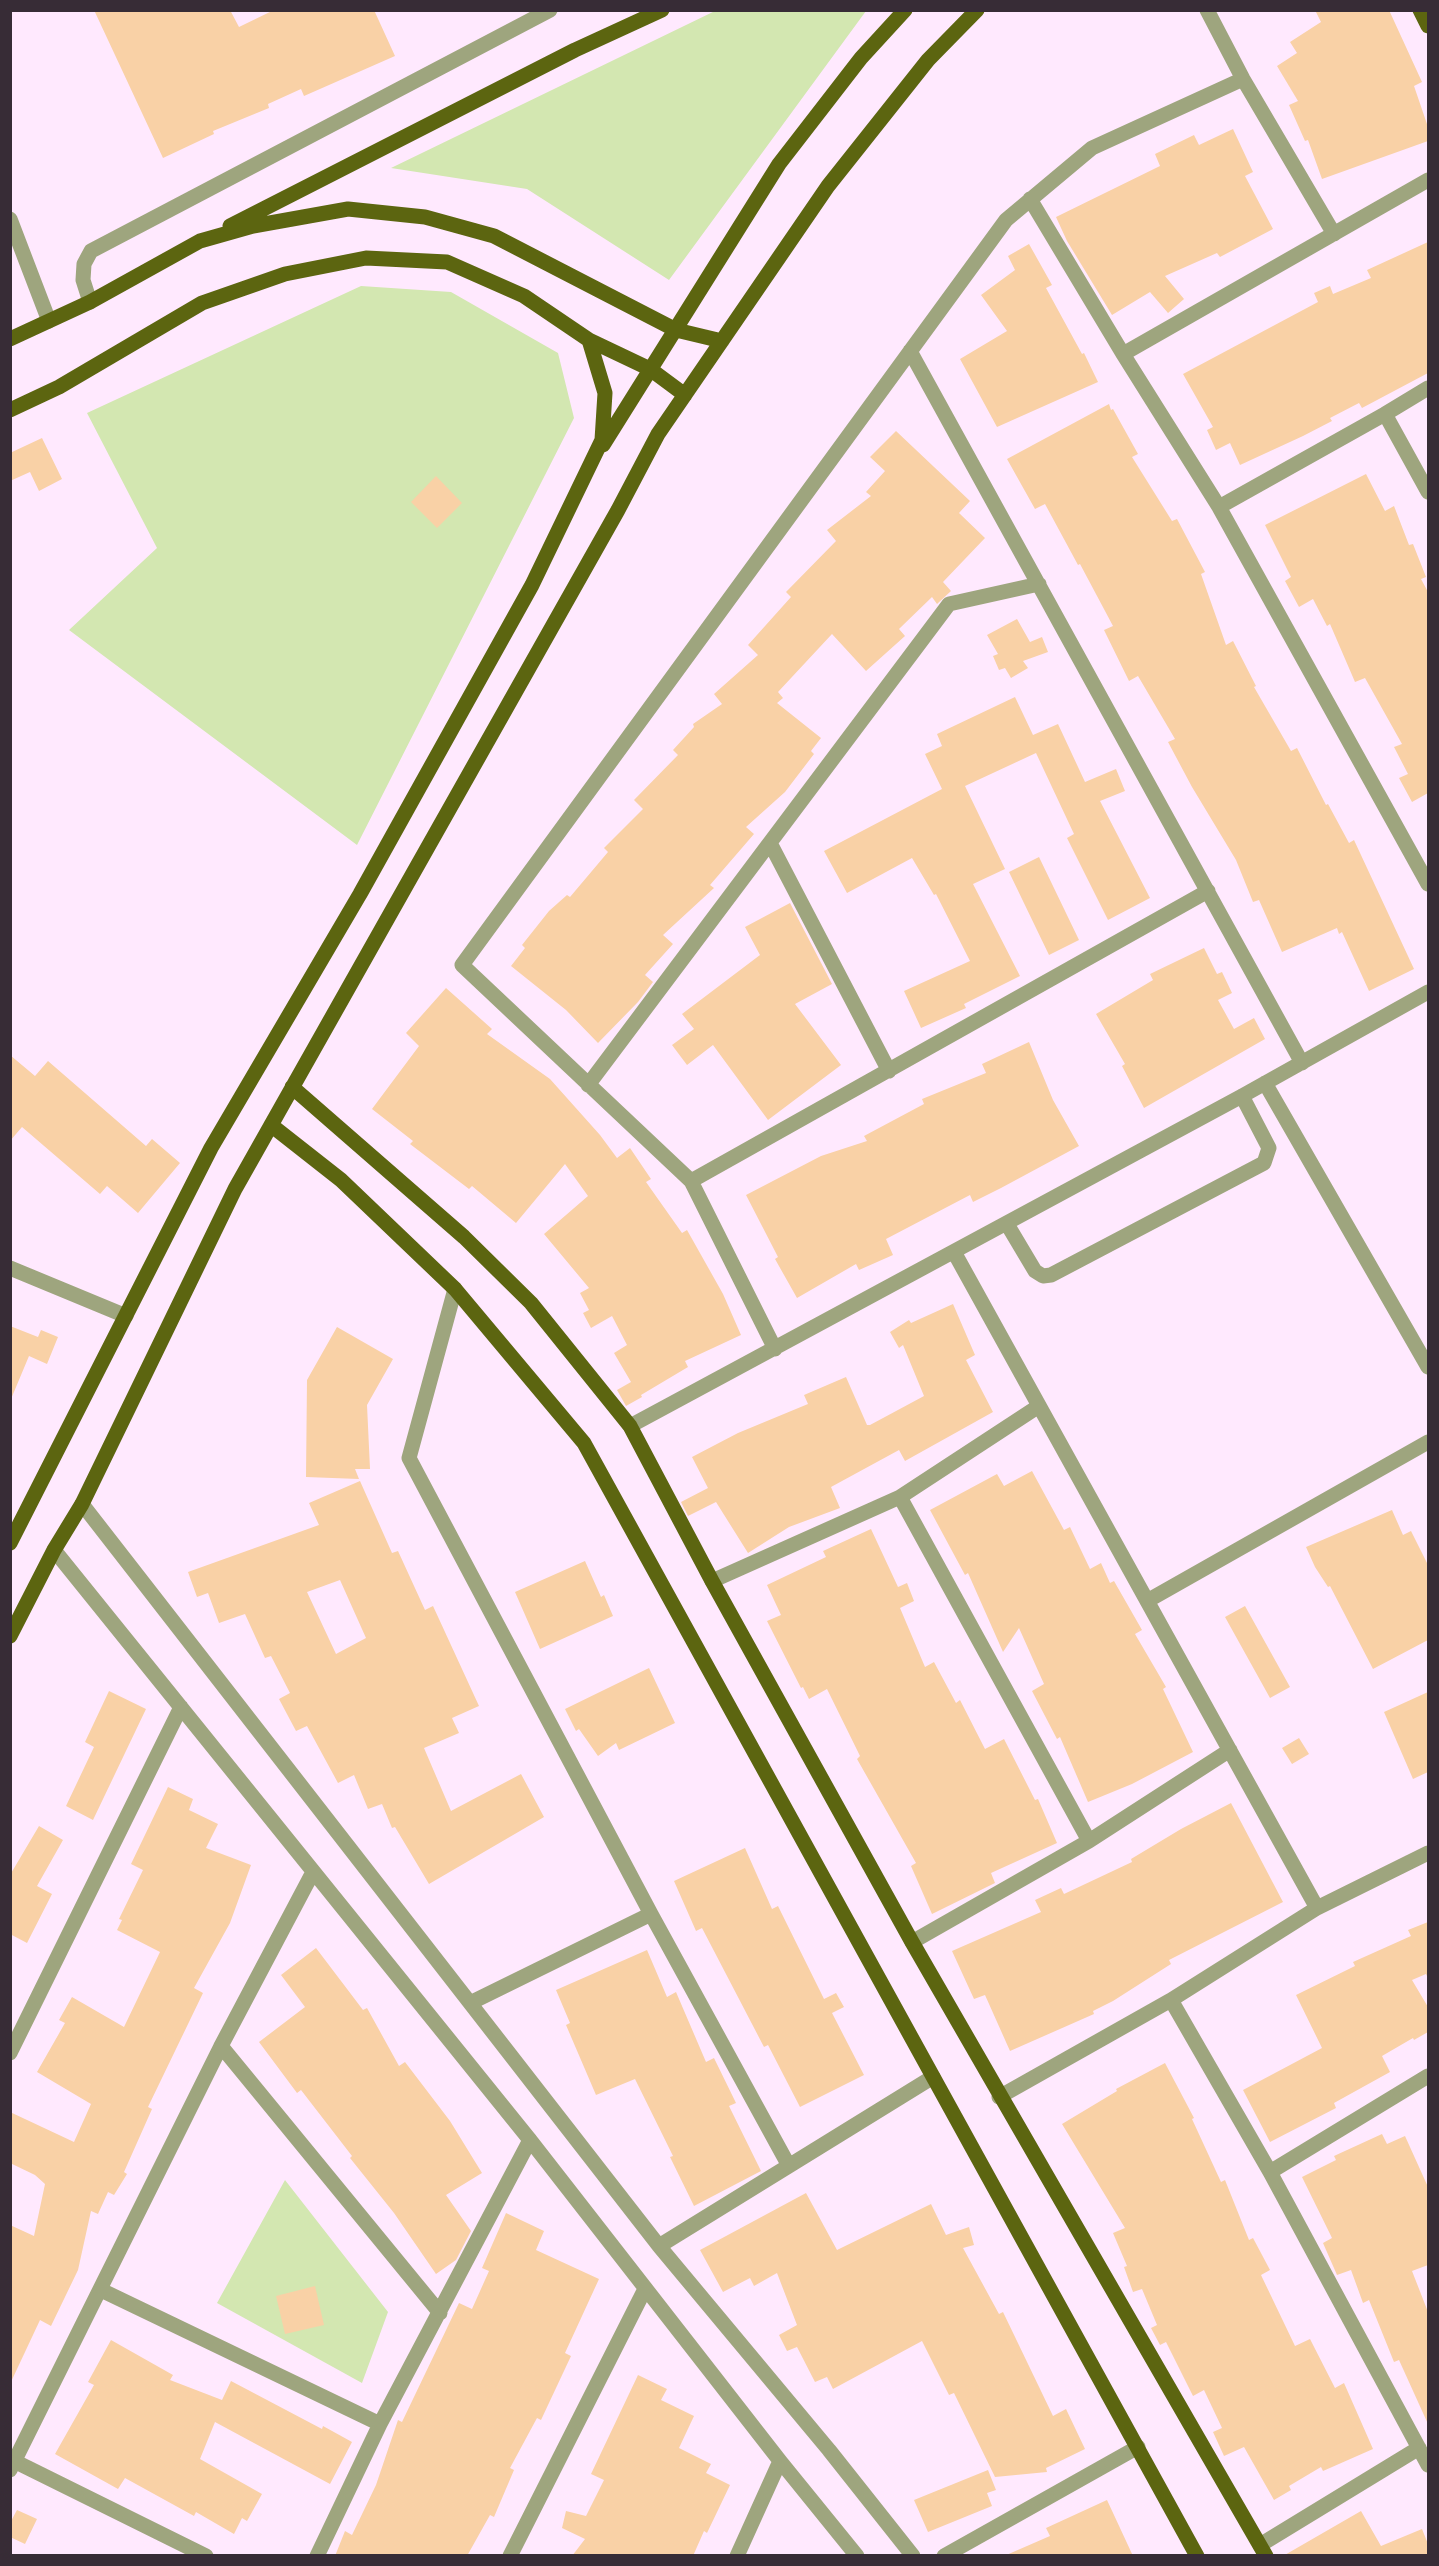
<!DOCTYPE html>
<html>
<head>
<meta charset="utf-8">
<style>
	body { margin:0 }
	#map { position:relative; width:1439px; height:2566px; overflow:hidden; background:#ffe9fe; font-family:"Work Sans",sans-serif }
	canvas { display:block }
	.frame { position:absolute; inset:0; border:12px solid #372c36; pointer-events:none }
</style>
</head>
<body>
<div id="map">
<canvas width="1439" height="2566"></canvas>
<div class="frame"></div>
</div>
<script>
const c = document.querySelector('canvas').getContext('2d');
c.lineJoin = 'round';
function paint(path, color) { c.fillStyle = color; c.fill(path, 'evenodd'); }
const shape = rows => new Path2D(rows.map(r => 'M' + r).join(''));
function stroke(path, color, width, dash) { c.strokeStyle = color; c.lineWidth = width; c.lineCap = dash ? 'butt' : 'round'; c.setLineDash(dash || []); c.stroke(path); }
paint(shape([
	[717,10,866,11,669,280,527,189,391,168],
	[361,286,451,292,558,353,574,418,357,845,69,630,157,548,87,413],
	[285,2180,388,2312,362,2383,217,2303]
]), '#d3e7b1');
paint(shape([
	[94,10,230,10,239,27,274,10,374,10,395,56,304,96,301,89,268,104,269,108,213,131,214,134,163,158],
	[1315,10,1389,10,1422,82,1414,86,1428,127,1428,141,1322,179,1308,140,1305,141,1289,105,1298,101,1277,66,1297,53,1290,42,1321,22],
	[1233,129,1253,172,1245,176,1273,229,1220,257,1217,253,1165,276,1184,299,1168,313,1150,292,1112,315,1067,241,1056,217,1160,166,1155,154,1194,135,1199,145],
	[1428,242,1428,373,1362,408,1359,403,1330,418,1332,421,1303,436,1240,465,1230,443,1216,450,1207,430,1213,427,1183,374,1318,302,1314,293,1330,286,1333,294,1371,278,1367,270],
	[1029,244,1052,285,1046,288,1082,354,1084,353,1098,382,997,427,960,359,1007,331,981,295,1015,270,1008,256],
	[1109,404,1111,410,1113,409,1138,454,1132,457,1172,521,1177,519,1205,572,1201,574,1226,645,1233,641,1256,686,1254,687,1291,751,1297,748,1326,805,1328,804,1349,843,1354,840,1414,969,1369,991,1342,932,1339,934,1337,928,1282,952,1259,900,1253,902,1236,860,1192,787,1168,742,1175,739,1138,676,1129,681,1104,630,1113,626,1080,564,1078,565,1045,504,1035,509,1007,459],
	[896,431,970,501,959,513,985,538,943,582,951,591,937,604,932,597,899,629,905,636,866,671,832,634,778,692,783,698,777,703,821,738,811,751,814,754,785,792,746,827,754,834,710,885,714,888,663,935,673,944,645,975,653,982,638,1002,598,1043,566,1010,511,966,525,948,522,945,549,911,567,895,570,897,608,852,604,848,643,809,634,800,678,755,673,750,694,727,693,724,722,704,714,694,758,655,748,645,791,597,786,592,836,541,827,530,871,496,866,492,885,471,870,457],
	[42,438,62,479,39,491,30,472,10,481,10,453],
	[1366,474,1385,511,1394,506,1409,545,1413,544,1426,577,1421,579,1428,592,1428,793,1412,802,1399,778,1408,774,1394,747,1402,744,1365,678,1355,682,1330,624,1327,626,1313,599,1299,607,1285,581,1291,577,1265,525],
	[436,476,462,503,437,528,411,502],
	[1017,619,1030,642,1042,637,1048,652,1023,661,1028,668,1011,678,1005,668,999,670,993,656,998,654,987,635],
	[1015,697,1033,735,1058,724,1085,782,1116,769,1125,791,1100,801,1150,898,1108,920,1067,838,1074,834,1036,753,965,786,1005,869,973,884,1020,976,964,1004,966,1008,921,1028,904,991,970,961,936,894,934,895,912,858,847,893,824,851,942,789,925,754,942,746,937,734],
	[1039,857,1079,940,1049,955,1009,872],
	[790,903,832,984,795,1004,841,1065,768,1120,713,1045,687,1065,672,1045,694,1029,682,1014,760,955,745,927],
	[1204,948,1217,974,1222,972,1232,993,1218,1000,1234,1029,1254,1018,1265,1039,1144,1108,1122,1066,1125,1064,1096,1014,1153,980,1150,974],
	[446,988,492,1029,487,1034,550,1079,600,1135,617,1158,630,1148,651,1179,646,1182,682,1233,687,1230,723,1294,741,1335,685,1361,688,1367,641,1395,642,1397,626,1406,617,1390,631,1382,614,1353,627,1345,612,1316,591,1328,583,1313,589,1310,580,1293,589,1288,544,1234,588,1196,565,1164,516,1223,472,1186,469,1189,410,1144,413,1141,372,1109,419,1046,406,1033],
	[1029,1042,1053,1100,1079,1146,1001,1188,973,1202,970,1195,886,1239,893,1255,859,1270,856,1264,797,1298,775,1259,778,1257,746,1195,821,1156,867,1141,864,1136,924,1104,922,1099,986,1073,982,1064],
	[10,1055,35,1076,48,1061,146,1146,152,1139,180,1163,138,1213,107,1186,100,1194,22,1127,10,1141],
	[953,1304,975,1355,966,1360,993,1412,905,1461,899,1450,831,1487,840,1508,789,1527,748,1553,716,1502,688,1516,681,1502,708,1488,692,1457,738,1433,808,1404,804,1395,846,1377,867,1425,870,1425,924,1396,903,1345,899,1348,890,1332,909,1320,911,1323],
	[10,1326,38,1337,41,1330,58,1337,47,1364,29,1356,11,1399],
	[337,1327,393,1359,367,1405,370,1469,355,1469,359,1479,306,1477,307,1380],
	[1032,1471,1064,1530,1070,1527,1090,1569,1101,1563,1110,1583,1114,1581,1142,1630,1135,1634,1166,1687,1163,1689,1193,1752,1132,1784,1088,1802,1060,1737,1057,1739,1032,1691,1044,1684,1019,1628,1003,1652,968,1573,965,1575,930,1510,997,1474,1004,1486],
	[360,1481,392,1553,398,1551,425,1610,433,1606,479,1706,452,1718,459,1733,424,1748,451,1811,521,1774,544,1817,429,1884,395,1827,392,1828,382,1804,368,1809,354,1775,338,1783,307,1726,296,1731,279,1699,290,1693,271,1656,265,1658,245,1614,219,1623,208,1593,197,1597,188,1572,319,1525,309,1503],
	[340,1580,366,1638,336,1654,307,1592],
	[1392,1510,1403,1535,1411,1531,1428,1565,1428,1640,1373,1669,1330,1586,1328,1587,1315,1567,1306,1547],
	[871,1529,898,1587,907,1583,914,1601,900,1608,925,1667,934,1662,956,1703,960,1700,985,1749,1004,1739,1035,1800,1038,1799,1057,1843,991,1873,995,1883,932,1914,911,1866,916,1863,857,1759,860,1756,827,1689,809,1699,803,1687,801,1688,767,1621,781,1615,767,1585,826,1557,823,1551],
	[585,1561,601,1597,604,1595,613,1616,540,1649,515,1592],
	[1245,1606,1290,1687,1270,1698,1225,1617],
	[649,1668,675,1723,619,1750,616,1743,598,1756,579,1729,576,1731,565,1709],
	[109,1691,146,1709,93,1820,66,1806,94,1747,85,1742],
	[1428,1692,1428,1772,1413,1779,1384,1712],
	[1299,1738,1309,1754,1292,1764,1282,1748],
	[168,1787,193,1799,189,1810,218,1824,206,1848,251,1865,230,1923,194,1988,203,1993,148,2107,152,2109,124,2172,127,2174,114,2195,108,2192,98,2214,91,2211,78,2270,51,2326,40,2320,10,2384,10,2225,34,2236,45,2184,35,2175,10,2163,10,2112,74,2142,91,2104,37,2072,65,2023,59,2020,72,1997,124,2027,160,1952,117,1930,122,1920,119,1919,143,1870,131,1864],
	[1231,1803,1283,1902,1169,1960,1171,1964,1113,2001,1093,2011,1094,2014,1010,2051,985,1995,974,1999,952,1951,1041,1912,1035,1900,1061,1888,1064,1894,1132,1862,1131,1859,1181,1829],
	[39,1826,63,1840,37,1886,52,1894,27,1943,10,1934,10,1875],
	[745,1848,772,1909,778,1906,824,1999,836,1993,844,2007,832,2013,864,2075,800,2107,768,2045,764,2047,702,1928,696,1931,674,1881],
	[1428,1922,1428,1978,1426,1974,1412,1980,1428,2007,1428,2032,1414,2040,1413,2038,1382,2056,1390,2072,1334,2103,1336,2108,1270,2142,1243,2090,1322,2048,1296,1995,1355,1966,1353,1962,1411,1936,1408,1930],
	[316,1948,363,2010,367,2008,399,2066,405,2062,450,2121,482,2173,446,2195,471,2231,456,2260,436,2274,394,2213,350,2158,352,2156,301,2090,297,2093,259,2042,305,2007,281,1975],
	[647,1950,667,1997,676,1992,706,2062,714,2058,736,2103,729,2106,761,2171,694,2206,670,2157,673,2156,635,2079,596,2095,566,2025,570,2023,556,1990],
	[1165,2063,1194,2118,1192,2119,1221,2182,1225,2180,1249,2240,1253,2238,1270,2270,1261,2275,1295,2346,1310,2339,1335,2388,1344,2383,1373,2449,1323,2471,1321,2467,1289,2486,1291,2490,1274,2500,1244,2447,1224,2456,1213,2432,1222,2428,1204,2390,1193,2396,1166,2342,1160,2345,1151,2328,1157,2325,1142,2289,1133,2292,1124,2267,1127,2266,1113,2233,1125,2228,1062,2124,1117,2091,1116,2089],
	[1382,2134,1387,2144,1405,2136,1428,2187,1428,2265,1412,2271,1428,2312,1428,2424,1399,2360,1394,2362,1369,2300,1363,2303,1351,2270,1337,2275,1323,2243,1332,2238,1302,2177,1336,2160,1334,2156],
	[806,2193,837,2250,931,2204,946,2235,969,2227,974,2245,963,2248,999,2314,1003,2312,1053,2416,1066,2409,1085,2449,1046,2468,1047,2472,995,2477,954,2393,949,2395,922,2341,833,2389,827,2377,815,2382,797,2347,787,2351,779,2335,797,2325,777,2273,754,2286,750,2278,723,2292,700,2250],
	[506,2213,544,2231,536,2250,599,2279,565,2353,571,2356,541,2420,537,2418,510,2468,514,2470,494,2517,490,2515,467,2556,335,2556,345,2531,352,2535,376,2485,398,2420,402,2422,459,2303,472,2309,489,2271,482,2268],
	[315,2286,324,2325,285,2334,276,2296],
	[111,2340,173,2375,170,2380,222,2400,231,2381,322,2429,323,2426,352,2442,330,2484,215,2422,200,2459,262,2494,247,2521,242,2518,234,2534,196,2512,194,2516,125,2478,118,2489,55,2454,94,2385,88,2382],
	[638,2375,667,2389,661,2400,694,2416,679,2448,711,2464,706,2473,730,2485,707,2533,704,2531,693,2556,572,2556,585,2539,562,2528,566,2511,586,2516,604,2480,591,2474],
	[988,2470,996,2490,987,2493,992,2506,928,2532,914,2500],
	[1107,2500,1133,2556,1004,2556,1050,2536,1046,2528],
	[17,2510,37,2519,25,2544,10,2537,10,2523],
	[1361,2511,1381,2546,1422,2529,1428,2544,1428,2556,1283,2556]
]), '#f9d1a6');
stroke(shape([
	[1207,10,1243,79,1334,234],
	[1030,199,1123,354,1219,507,1428,884],
	[10,219,49,321],
	[90,302,83,280,84,264,91,251,550,10],
	[910,351,1302,1063],
	[1123,354,1428,180],
	[1385,414,1428,388],
	[1219,507,1385,414,1428,492],
	[770,843,889,1071],
	[1265,1083,1428,1367],
	[588,1085,949,604,1039,584],
	[691,1181,1208,891],
	[1007,1224,1035,1271,1043,1276,1051,1275,1264,1163,1269,1148,1242,1096],
	[954,1252,1317,1908],
	[10,1268,126,1316],
	[455,1289,409,1458,651,1914,789,2166],
	[775,1349,691,1181,462,965,1006,220,1092,148,1243,79],
	[630,1426,1242,1096,1428,992],
	[900,1497,1089,1841],
	[82,1504,659,2246,829,2450,913,2556],
	[54,1550,530,2140,780,2461,857,2556],
	[712,1581,900,1497,1039,1406],
	[1147,1601,1428,1442],
	[912,1942,1089,1841,1230,1750],
	[1171,2000,1270,2172,1428,2465],
	[470,2003,651,1914],
	[221,2046,440,2313],
	[10,2053,181,1707],
	[999,2097,1171,2000,1317,1908,1428,1853],
	[1270,2172,1428,2076],
	[659,2246,933,2077],
	[101,2290,380,2424],
	[10,2459,206,2556],
	[10,2470,221,2046,313,1872],
	[1260,2545,1419,2448],
	[317,2556,380,2424,530,2140],
	[510,2556,645,2289],
	[737,2556,780,2461],
	[944,2556,1138,2447]
]), '#9ea57e', 15);
stroke(shape([
	[1420,10,1428,26],
	[230,226,575,50,662,10],
	[10,339,90,302,200,241,253,226,348,209,425,217,494,236,676,330,722,341],
	[10,410,59,387,202,303,285,274,366,258,447,262,524,296,589,340,650,369,685,395],
	[603,445,779,164,861,58,905,10],
	[292,1087,464,1237,531,1303,630,1426,712,1581,912,1942,1266,2556],
	[271,1125,341,1180,455,1289,584,1443,1197,2556],
	[10,1543,211,1148,360,894,532,585,602,440,605,393,589,340],
	[10,1636,54,1550,82,1504,235,1189,618,510,658,434,828,186,928,60,977,10]
]), '#5c6510', 15);
</script>
</body>
</html>
